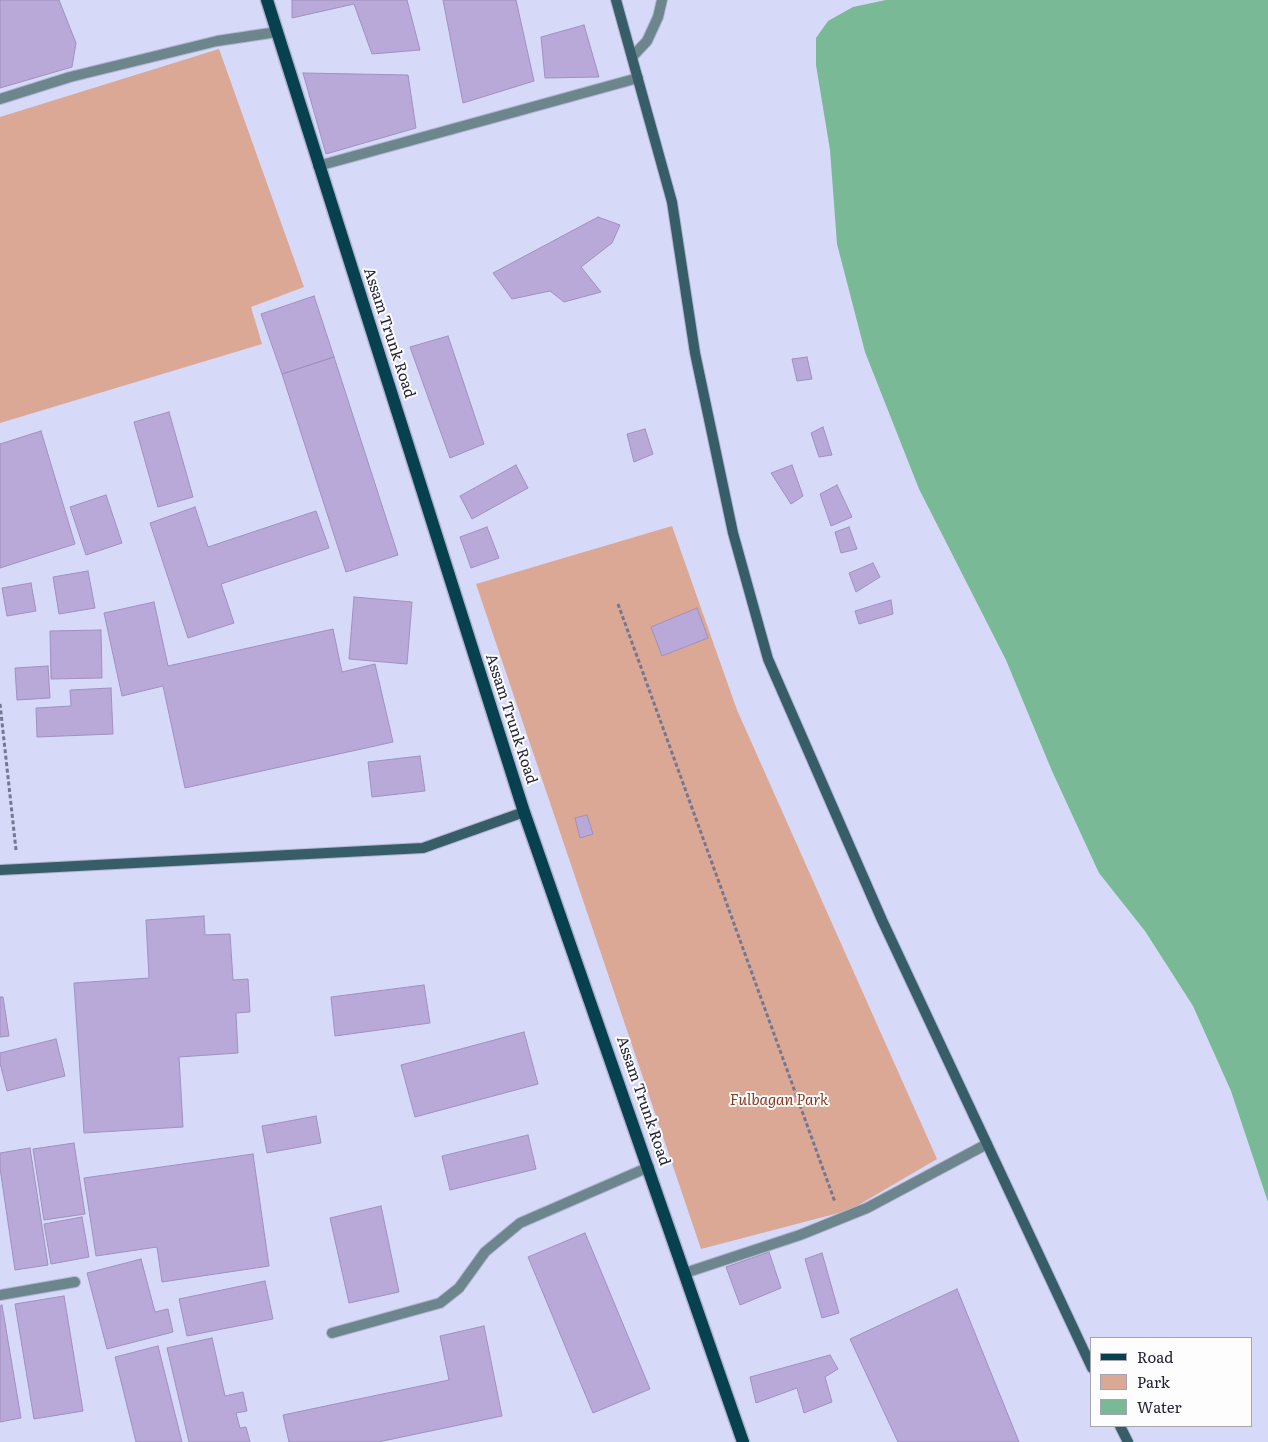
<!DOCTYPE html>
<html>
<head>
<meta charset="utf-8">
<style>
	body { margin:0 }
	#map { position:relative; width:1268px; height:1442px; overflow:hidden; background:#d6d9f8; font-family:Literata,serif }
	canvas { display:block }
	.legend { position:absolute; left:1090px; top:1337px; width:162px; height:90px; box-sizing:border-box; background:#fdfdfd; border:1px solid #a5a6ad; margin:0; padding:6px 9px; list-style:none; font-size:15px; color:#222336 }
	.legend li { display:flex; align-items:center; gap:10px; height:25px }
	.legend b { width:25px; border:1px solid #a5a6ad }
</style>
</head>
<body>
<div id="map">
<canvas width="1268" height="1442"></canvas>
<ul class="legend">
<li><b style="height:6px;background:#07404e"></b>Road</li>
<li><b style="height:14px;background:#dba896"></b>Park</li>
<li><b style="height:14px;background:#79b996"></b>Water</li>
</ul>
</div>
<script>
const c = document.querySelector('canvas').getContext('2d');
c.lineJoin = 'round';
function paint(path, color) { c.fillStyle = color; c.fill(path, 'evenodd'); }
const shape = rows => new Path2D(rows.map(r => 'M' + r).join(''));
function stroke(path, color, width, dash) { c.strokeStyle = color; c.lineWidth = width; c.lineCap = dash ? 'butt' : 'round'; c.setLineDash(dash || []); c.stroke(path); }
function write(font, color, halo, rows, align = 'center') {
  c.font = font + ' Literata,serif'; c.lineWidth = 4; c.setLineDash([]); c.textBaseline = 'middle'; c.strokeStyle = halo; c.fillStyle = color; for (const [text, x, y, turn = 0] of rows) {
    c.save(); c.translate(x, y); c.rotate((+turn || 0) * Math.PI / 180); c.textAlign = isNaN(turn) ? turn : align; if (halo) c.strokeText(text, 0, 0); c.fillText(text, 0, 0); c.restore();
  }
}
paint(shape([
	[219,49,304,287,251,307,262,344,0,423,0,117],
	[672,526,737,710,937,1159,850,1210,701,1249,476,584]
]), '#dba896');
paint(shape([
	[886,0,1268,0,1268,1202,1231,1091,1193,1006,1145,931,1099,873,1052,771,1006,660,919,489,865,352,837,244,830,150,816,65,816,38,828,21,853,7]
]), '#79b996');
const building = shape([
	[0,0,59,0,76,43,72,67,0,88,0,0],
	[292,0,407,0,420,50,372,54,354,4,292,18,292,0],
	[443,0,516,0,534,81,463,103,443,0],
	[584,25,599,77,545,78,541,37,584,25],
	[303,73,408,75,416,128,326,154,303,73],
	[598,217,620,225,612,243,581,267,601,292,564,302,550,291,512,299,493,273,598,217],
	[314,296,334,357,282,374,261,314,314,296],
	[448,336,484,444,450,458,410,347,448,336],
	[334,357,398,555,346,572,282,374,334,357],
	[807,357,812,379,797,381,792,359,807,357],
	[169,412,193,497,158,507,134,422,169,412],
	[823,427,832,455,819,457,811,433,823,427],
	[645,429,653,454,634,462,627,434,645,429],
	[41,431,75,544,0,568,0,444,41,431],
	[516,465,528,488,472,519,460,496,516,465],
	[792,465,803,496,791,504,771,473,792,465],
	[837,485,852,517,831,526,820,494,837,485],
	[106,495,122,543,86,555,70,507,106,495],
	[195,507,208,547,316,511,329,548,221,584,234,623,188,638,150,523,195,507],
	[487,527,499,558,471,568,460,537,487,527],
	[849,527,857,549,841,553,835,532,849,527],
	[873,563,880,577,856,592,849,573,873,563],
	[88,571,95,608,59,614,53,577,88,571],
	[31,583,36,611,7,616,2,588,31,583],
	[354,597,412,602,407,664,349,659,354,597],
	[891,600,893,614,859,624,855,611,891,600],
	[154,602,168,666,333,629,342,672,375,664,393,742,185,788,163,686,122,696,104,613,154,602],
	[697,608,708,638,662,656,651,627,697,608],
	[101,630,102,678,51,679,50,631,101,630],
	[48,666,50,698,17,700,15,668,48,666],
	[111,688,113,734,37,737,36,708,71,706,70,690,111,688],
	[420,756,425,791,372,797,368,762,420,756],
	[587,815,593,834,580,838,575,818,587,815],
	[204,916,205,935,230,934,233,980,248,979,250,1012,236,1013,238,1053,179,1057,183,1127,84,1133,74,983,149,978,146,920,204,916],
	[424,985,430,1023,335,1036,331,997,424,985],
	[0,997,3,997,9,1036,0,1037,0,997],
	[524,1032,538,1084,415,1117,401,1065,524,1032],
	[56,1039,65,1076,7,1091,0,1063,0,1053,56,1039],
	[316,1116,321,1143,267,1153,262,1126,316,1116],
	[528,1135,536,1169,450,1190,442,1156,528,1135],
	[74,1143,85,1214,44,1220,33,1149,74,1143],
	[30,1148,48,1265,15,1270,0,1168,0,1153,30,1148],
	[253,1154,269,1266,162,1282,157,1247,96,1256,84,1178,253,1154],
	[381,1206,399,1292,349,1303,330,1218,381,1206],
	[82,1217,89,1257,51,1264,44,1224,82,1217],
	[585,1233,650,1389,593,1413,528,1257,585,1233],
	[769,1252,781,1288,740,1305,726,1267,769,1252],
	[822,1253,839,1313,822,1318,805,1259,822,1253],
	[141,1259,155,1312,168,1309,173,1332,107,1349,87,1273,141,1259],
	[265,1281,273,1319,187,1336,179,1299,265,1281],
	[957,1289,1019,1442,898,1442,850,1339,957,1289],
	[64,1296,83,1411,34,1419,15,1304,64,1296],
	[2,1305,21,1418,0,1422,0,1306,2,1305],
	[484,1326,502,1416,378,1442,289,1442,283,1415,449,1380,440,1336,484,1326],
	[212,1338,225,1396,243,1392,247,1411,236,1413,240,1428,246,1427,250,1442,189,1442,167,1348,212,1338],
	[158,1346,182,1442,136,1442,115,1357,158,1346],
	[830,1355,838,1369,825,1377,832,1402,804,1413,797,1388,756,1403,750,1377,830,1355]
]);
paint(building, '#b9a9d9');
stroke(building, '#a090bf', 1);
const lane = shape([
	[685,1273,800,1235,867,1208,987,1144]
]);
const street = shape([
	[632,57,647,41,658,17,662,0],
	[0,99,70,77,217,41,277,32],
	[318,166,638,78],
	[0,1295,75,1282],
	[332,1333,440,1303,459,1288,485,1252,520,1223,649,1167]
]);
const secondary = shape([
	[616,0,672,202,695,353,733,533,768,659,882,920,1092,1368],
	[0,870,423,848,524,812],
	[1120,1426,1128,1442]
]);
const primary = shape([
	[267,0,524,812,743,1442]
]);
stroke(lane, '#b2b5d1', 12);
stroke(street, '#b2b5d1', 12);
stroke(secondary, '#b2b5d1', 12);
stroke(primary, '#b2b5d1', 15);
stroke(shape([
	[618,604,835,1202],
	[0,704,16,850]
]), '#757790', 3, [4, 2.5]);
stroke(lane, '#6d868e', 10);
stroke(street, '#6d868e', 10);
stroke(secondary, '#375d69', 10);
stroke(primary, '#07404e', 12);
write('15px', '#222336', '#fdfdfd', [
	["Assam Trunk Road",389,333,72],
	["Assam Trunk Road",511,719,72],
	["Assam Trunk Road",643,1101,71]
]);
write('italic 15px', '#883b1f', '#fdfdfd', [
	["Fulbagan Park",779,1101]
]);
</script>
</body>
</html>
